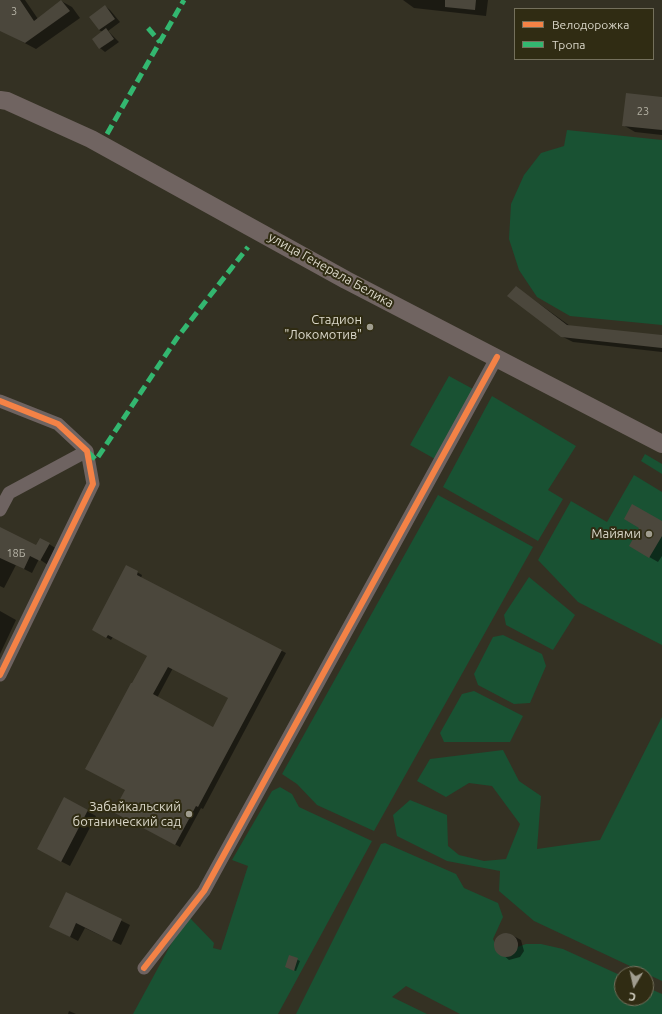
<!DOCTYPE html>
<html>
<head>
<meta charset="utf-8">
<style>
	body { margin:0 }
	#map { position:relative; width:662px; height:1014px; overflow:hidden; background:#343123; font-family:Ubuntu,sans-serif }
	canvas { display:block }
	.legend { position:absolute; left:514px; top:8px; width:140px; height:52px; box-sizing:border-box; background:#302c13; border:1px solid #74705c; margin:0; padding:5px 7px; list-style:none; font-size:12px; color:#dad7c9 }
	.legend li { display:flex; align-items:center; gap:8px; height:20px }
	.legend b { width:20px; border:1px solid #74705c }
	.north { position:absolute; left:614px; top:966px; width:40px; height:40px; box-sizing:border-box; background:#302c13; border:1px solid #74705c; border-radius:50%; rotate:189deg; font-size:11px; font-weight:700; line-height:16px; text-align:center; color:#dad7c9 }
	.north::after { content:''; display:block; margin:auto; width:14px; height:18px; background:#a09d8f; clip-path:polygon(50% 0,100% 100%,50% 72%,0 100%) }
</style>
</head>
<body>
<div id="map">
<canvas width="662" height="1014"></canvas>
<ul class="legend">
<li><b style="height:5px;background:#f48246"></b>Велодорожка</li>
<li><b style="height:5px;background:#33b770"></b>Тропа</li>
</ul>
<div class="north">С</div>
</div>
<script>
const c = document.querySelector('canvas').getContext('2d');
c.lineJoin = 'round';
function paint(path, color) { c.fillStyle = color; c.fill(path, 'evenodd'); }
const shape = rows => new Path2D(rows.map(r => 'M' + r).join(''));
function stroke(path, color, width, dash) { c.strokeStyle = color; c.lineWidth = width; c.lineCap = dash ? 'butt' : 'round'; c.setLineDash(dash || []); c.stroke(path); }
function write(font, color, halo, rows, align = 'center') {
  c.font = font + ' Ubuntu,sans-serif'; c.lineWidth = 4; c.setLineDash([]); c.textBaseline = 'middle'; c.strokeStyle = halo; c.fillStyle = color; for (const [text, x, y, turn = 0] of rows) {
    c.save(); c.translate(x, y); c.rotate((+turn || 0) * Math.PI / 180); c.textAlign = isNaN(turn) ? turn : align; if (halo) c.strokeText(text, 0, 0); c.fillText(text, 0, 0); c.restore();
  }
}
paint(shape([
	[567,130,662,140,662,325,570,316,537,297,519,270,509,239,511,204,524,175,541,153,564,146],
	[449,376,473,389,435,459,410,445],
	[492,396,576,446,548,490,563,499,538,541,443,487],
	[645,454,662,464,662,474,641,461],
	[634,475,662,492,662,645,578,602,538,560,571,501,607,522],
	[438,495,533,547,374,831,317,805,297,784,282,774],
	[529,577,575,615,553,650,506,625,504,615],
	[503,635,542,654,546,666,530,703,514,704,478,685,474,674,493,637],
	[474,691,523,716,510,742,444,742,440,733,462,694],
	[662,717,662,981,534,921,499,891,500,871,447,861,397,836,393,815,410,800,447,815,448,846,459,855,484,861,506,859,520,824,492,786,469,783,446,797,417,781,430,759,503,750,519,781,541,796,537,849,600,840],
	[280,787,292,794,299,807,372,841,278,1014,133,1014,177,933,190,918,214,943,213,948,221,950,248,866,232,860,272,791],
	[385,843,456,874,464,888,498,903,503,917,493,939,500,953,526,944,541,944,563,949,622,976,622,998,646,998,646,987,662,994,662,1014,460,1014,406,986,392,997,427,1014,296,1014,381,844]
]), '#195233');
paint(shape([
	[0,0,25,0,38,19,61,1,72,7,80,18,36,49,0,30],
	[403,0,488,0,486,16,414,8],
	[105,6,110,10,120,22,108,31,119,42,105,52,100,48,93,39,103,32,99,30],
	[662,98,662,135,635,132,623,125],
	[516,287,570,326,662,336,662,352,573,342,561,336],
	[662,523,662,556,658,562,630,546],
	[0,535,37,546,41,539,57,549,48,565,39,559,32,573,16,565,4,588,0,586],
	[127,566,142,575,141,578,286,653,203,809,201,808,180,847,115,812,126,790,133,685,148,656,113,637,111,640,93,630],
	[173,668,229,698,214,728,157,698],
	[0,611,16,620,0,654],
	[65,799,96,816,70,866,47,854],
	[66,893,130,925,121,945,85,928,78,941,59,931],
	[508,933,521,940,524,951,520,957,509,960,495,948,495,941,500,935],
	[290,956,300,961,296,971,288,968],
	[69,1011,76,1014,68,1014]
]), '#0007');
paint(shape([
	[0,0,20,0,34,21,61,0,70,11,25,43,0,31],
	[445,0,476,0,475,10,445,7],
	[105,5,115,19,99,30,89,17],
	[106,28,114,39,99,49,92,39],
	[626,93,662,97,662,130,622,126],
	[516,286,567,325,662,335,662,348,561,337,507,296],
	[632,504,662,521,662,536,649,558,629,546,639,528,624,519],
	[0,527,36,545,40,538,50,543,40,561,30,556,24,569,0,558],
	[126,565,138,571,137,575,282,650,198,807,196,806,175,845,113,812,125,790,85,769,131,683,132,683,147,656,108,635,106,638,92,630],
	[168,667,228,698,213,727,153,694],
	[64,797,88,810,61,862,37,849],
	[66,892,122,919,112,941,76,923,70,937,49,927],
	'494 945a12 12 0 1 1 24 0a12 12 0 1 1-24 0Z',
	[289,955,298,958,294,971,285,967]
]), '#4b473c');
stroke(shape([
	[0,401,58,424,87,451,93,484,0,675],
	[0,510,9,493,87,451],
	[144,968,204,891,497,357]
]), '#6e6361', 13);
stroke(shape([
	[0,100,7,101,91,139,346,280,662,444]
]), '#706461', 18);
stroke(shape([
	[148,28,160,42],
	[107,134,184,0],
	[88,452,96,460,177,338,248,247]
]), '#33b770', 5, [10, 5]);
stroke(shape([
	[0,401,58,424,87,451,93,484,0,675],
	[144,968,204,891,497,357]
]), '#f48246', 6);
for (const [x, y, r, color] of [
	[370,327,4,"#a09d8f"],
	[649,534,4,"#a09d8f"],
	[189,814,4,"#a09d8f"]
]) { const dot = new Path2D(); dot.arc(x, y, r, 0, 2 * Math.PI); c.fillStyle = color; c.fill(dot); stroke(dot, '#302c13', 1.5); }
write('11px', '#b6b3a6', null, [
	["3",14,11],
	["23",643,111],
	["18Б",16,553]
]);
write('13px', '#dad7c9', '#302c13', [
	["улица Генерала Белика",331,270,29]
]);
write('13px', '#dad7c9', '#302c13', [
	["Стадион",362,320],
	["\"Локомотив\"",362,335],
	["Майями",641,534],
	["Забайкальский",181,807],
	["ботанический сад",181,822]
], 'right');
</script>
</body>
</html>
